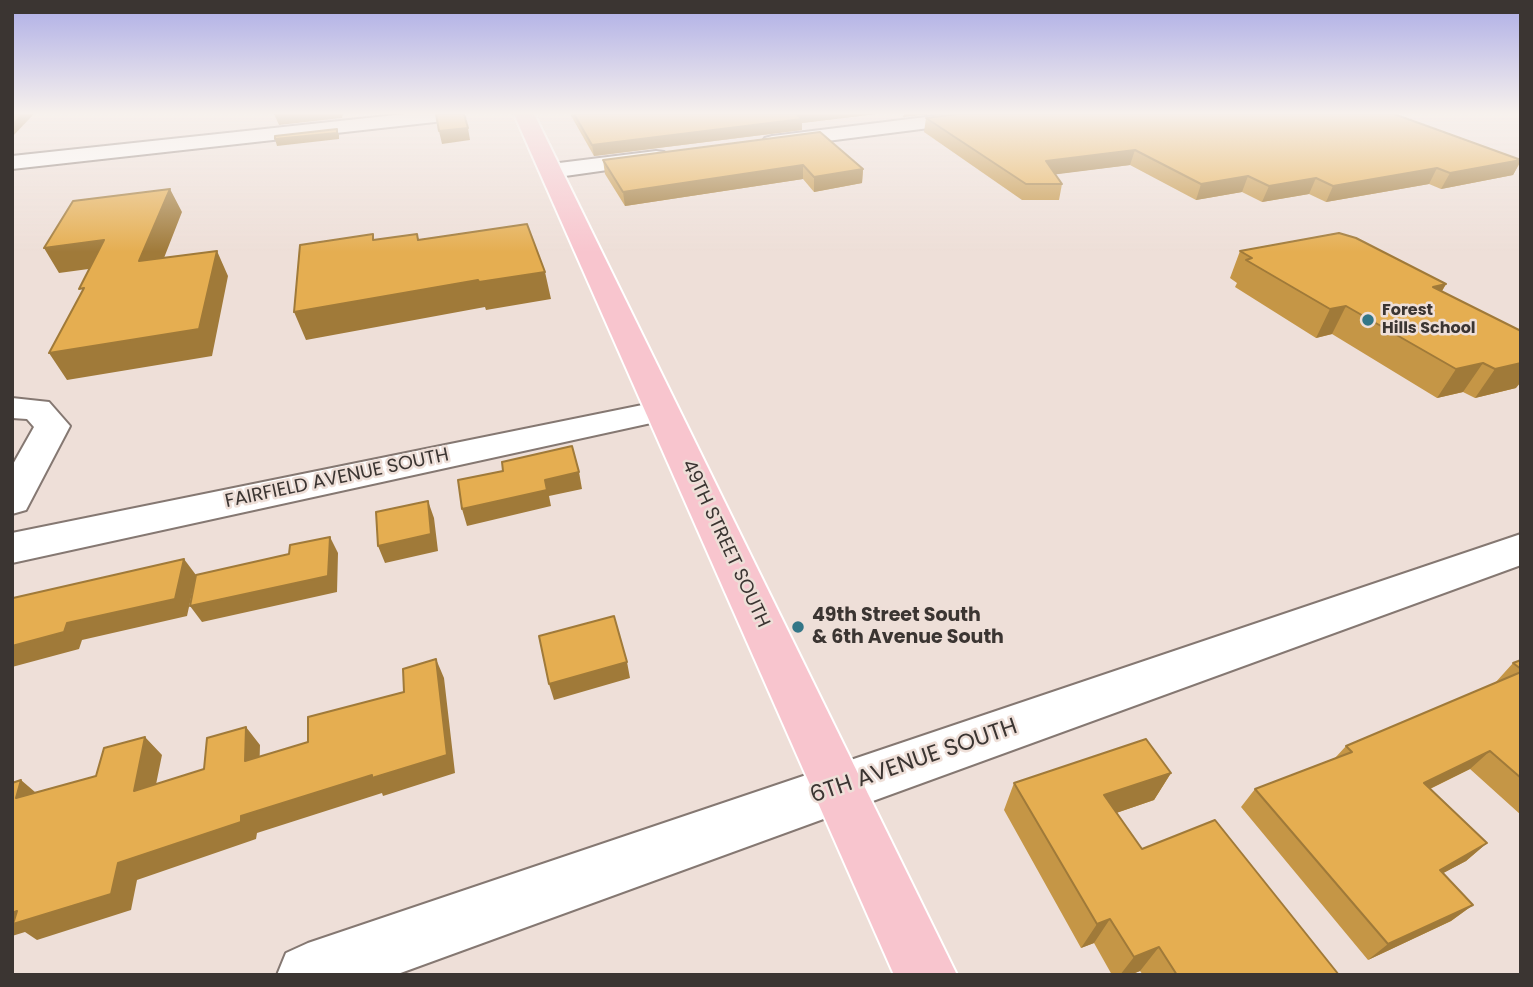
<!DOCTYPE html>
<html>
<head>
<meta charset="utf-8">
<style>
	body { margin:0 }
	#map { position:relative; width:1533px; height:987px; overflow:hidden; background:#eedfd8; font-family:Poppins,sans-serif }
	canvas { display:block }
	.frame { position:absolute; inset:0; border:14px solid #3b3532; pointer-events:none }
</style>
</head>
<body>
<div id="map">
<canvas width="1533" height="987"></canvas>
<div class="frame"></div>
</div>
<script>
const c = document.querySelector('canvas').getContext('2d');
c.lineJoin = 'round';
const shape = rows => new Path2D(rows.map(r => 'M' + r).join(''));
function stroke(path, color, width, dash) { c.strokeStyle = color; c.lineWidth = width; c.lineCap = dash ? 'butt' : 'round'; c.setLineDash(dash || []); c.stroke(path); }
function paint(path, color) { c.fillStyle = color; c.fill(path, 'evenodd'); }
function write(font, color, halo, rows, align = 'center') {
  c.font = font + ' Poppins,sans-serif'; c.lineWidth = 5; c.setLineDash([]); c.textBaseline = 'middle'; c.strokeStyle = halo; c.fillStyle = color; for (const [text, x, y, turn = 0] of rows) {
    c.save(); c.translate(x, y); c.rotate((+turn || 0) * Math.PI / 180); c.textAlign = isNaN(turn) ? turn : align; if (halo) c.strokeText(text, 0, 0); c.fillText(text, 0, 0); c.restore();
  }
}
const minor = shape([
	[405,114,463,114,453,120,12,169,12,156,405,114],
	[950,114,1002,114,992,120,772,148,765,146,762,142,765,138,772,136,950,114],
	[656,151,664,152,667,157,664,162,551,178,543,176,540,171,543,166,551,164,656,151],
	[12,398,49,402,70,426,26,510,12,514,12,466,34,427,27,419,12,418,12,398],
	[662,401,674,404,679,411,674,418,12,563,12,533,662,401],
	[1521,534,1521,565,395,975,277,975,286,953,308,943,1521,534]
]);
const major = shape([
	[514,114,534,114,957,975,894,975,514,114]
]);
stroke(minor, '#857872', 4);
stroke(major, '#fff', 4);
paint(minor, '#fff');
paint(major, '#f8c5ce');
paint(shape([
	[570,114,876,114,802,123,802,130,594,156],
	[926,118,1521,159,1521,161,1513,175,1441,189,1429,184,1326,202,1309,194,1262,202,1242,192,1196,200,1130,165,1055,174,1062,184,1059,200,1022,200,924,132],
	[820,132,863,169,862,183,814,192,803,179,625,206,605,174,603,160],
	[1240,251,1446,284,1442,291,1516,388,1475,398,1463,392,1437,398,1332,334,1316,338,1235,287,1237,283,1230,278],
	[1521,660,1521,815,1470,769,1430,789,1487,843,1466,861,1443,873,1473,905,1451,921,1368,960,1241,807,1255,789,1335,758,1346,746,1495,683,1513,663],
	[1171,773,1154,800,1116,813,1142,849,1339,975,1143,975,1140,971,1130,975,1112,975,1094,943,1081,948,1004,810,1014,783]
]), '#c59646');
paint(shape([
	[23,114,34,114,12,137,12,125],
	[274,114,345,114,343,114,342,118,279,125],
	[795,114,876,114,802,123,802,130,594,156,592,145],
	[904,114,934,114,903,117],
	[468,128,470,140,442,144,439,131],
	[337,129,339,135,339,139,277,146,275,139],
	[1135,150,1130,165,1043,176,1046,161],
	[1521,160,1513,175,1441,189,1450,173],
	[803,165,803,179,625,206,623,192],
	[1437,168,1429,184,1326,202,1333,186],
	[863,169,862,183,814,192,814,177],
	[1248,176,1242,192,1196,200,1201,184],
	[1316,178,1309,194,1262,202,1269,186],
	[170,189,182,212,153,286,139,261],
	[104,240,118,265,59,273,44,248],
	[217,251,228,276,212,356,67,380,49,353],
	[545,272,551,299,486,310,485,307,306,340,294,312,478,280],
	[1446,284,1430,311,1433,287],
	[1346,306,1332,334,1316,338,1330,309],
	[1521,359,1521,382,1516,388,1475,398,1495,369],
	[1483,363,1463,392,1437,398,1456,369],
	[579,472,582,489,549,496,551,506,467,526,462,509,545,480],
	[428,501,434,518,438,551,385,563,378,546],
	[330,537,338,553,337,592,202,622,190,606],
	[184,559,196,575,187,616,82,640,79,649,12,667,12,646],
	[436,659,444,678,455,773,383,796,382,793,257,833,256,839,137,880,131,910,37,940,25,932,12,936,12,913,118,863,241,816,372,775],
	[627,662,630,678,554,700,549,684],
	[246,727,260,745,259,779,245,761],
	[145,737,162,755,151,809,134,791],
	[1490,751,1470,769,1405,801,1424,783],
	[1171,773,1154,800,1090,822,1104,795],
	[21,780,42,798,16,798],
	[1487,843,1466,861,1419,886,1440,870],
	[1473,905,1451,921,1368,960,1388,944],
	[1110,919,1094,943,1081,948,1097,924],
	[1159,947,1140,971,1130,975,1120,975,1134,957]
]), '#a07a39');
const building = shape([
	[12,114,23,114,12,125,12,114],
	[436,114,464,114,468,128,439,131,436,114],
	[574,114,796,114,802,119,592,145,574,114],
	[958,114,1394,114,1521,160,1450,173,1437,168,1333,186,1316,178,1269,186,1248,176,1201,184,1135,150,1046,161,1062,184,1026,184,926,118,958,114],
	[337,129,337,133,275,139,275,136,337,129],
	[820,132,863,169,814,177,803,165,623,192,603,160,820,132],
	[170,189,139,261,217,251,199,329,49,353,84,288,79,289,104,240,44,248,73,201,170,189],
	[527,224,545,272,479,282,478,280,294,312,300,245,373,234,373,240,417,234,418,240,527,224],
	[1339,233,1356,238,1446,284,1433,287,1521,331,1521,363,1495,369,1483,363,1456,369,1346,306,1330,309,1246,260,1252,258,1240,251,1339,233],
	[572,446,579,472,545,480,547,490,462,509,458,480,503,471,502,462,572,446],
	[428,501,431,534,378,546,376,512,428,501],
	[330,537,328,576,190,606,196,575,289,554,290,545,330,537],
	[184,559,175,599,67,623,64,632,12,646,13,598,184,559],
	[614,616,627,662,549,684,539,636,614,616],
	[436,659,447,755,372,778,372,775,241,816,241,822,118,863,111,894,13,924,17,911,12,913,12,783,21,780,16,798,96,776,104,748,145,737,134,791,204,769,207,738,246,727,245,761,308,742,308,717,404,692,403,669,436,659],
	[1521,660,1521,669,1513,663,1521,660],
	[1521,672,1521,778,1490,751,1424,783,1487,843,1440,870,1473,905,1388,944,1255,789,1352,752,1346,746,1521,672],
	[1146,739,1171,773,1104,795,1142,849,1215,820,1339,975,1177,975,1159,947,1134,957,1110,919,1097,924,1014,783,1146,739]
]);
paint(building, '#e5ae51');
stroke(building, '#a07a39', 2);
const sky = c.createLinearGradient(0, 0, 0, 252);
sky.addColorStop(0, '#adade6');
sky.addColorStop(0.45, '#f7f1ed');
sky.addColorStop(1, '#f7f1ed00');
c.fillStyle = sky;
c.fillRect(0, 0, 1533, 252);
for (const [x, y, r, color] of [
	[1368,320,7,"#337687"],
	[798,627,7,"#337687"]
]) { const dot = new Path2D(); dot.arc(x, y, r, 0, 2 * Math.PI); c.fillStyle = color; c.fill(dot); stroke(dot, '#eedfd8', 2.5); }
write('bold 16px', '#3b3532', '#eedfd8', [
	["Forest",1382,311],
	["Hills School",1382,329]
], 'left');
write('19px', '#3b3532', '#eedfd8', [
	["FAIRFIELD AVENUE SOUTH",337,479,-12],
	["49TH STREET SOUTH",725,544,65]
]);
write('bold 19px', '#3b3532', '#eedfd8', [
	["49th Street South",812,616],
	["& 6th Avenue South",812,638]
], 'left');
write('23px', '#3b3532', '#eedfd8', [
	["6TH AVENUE SOUTH",914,762,-19]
]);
</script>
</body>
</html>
